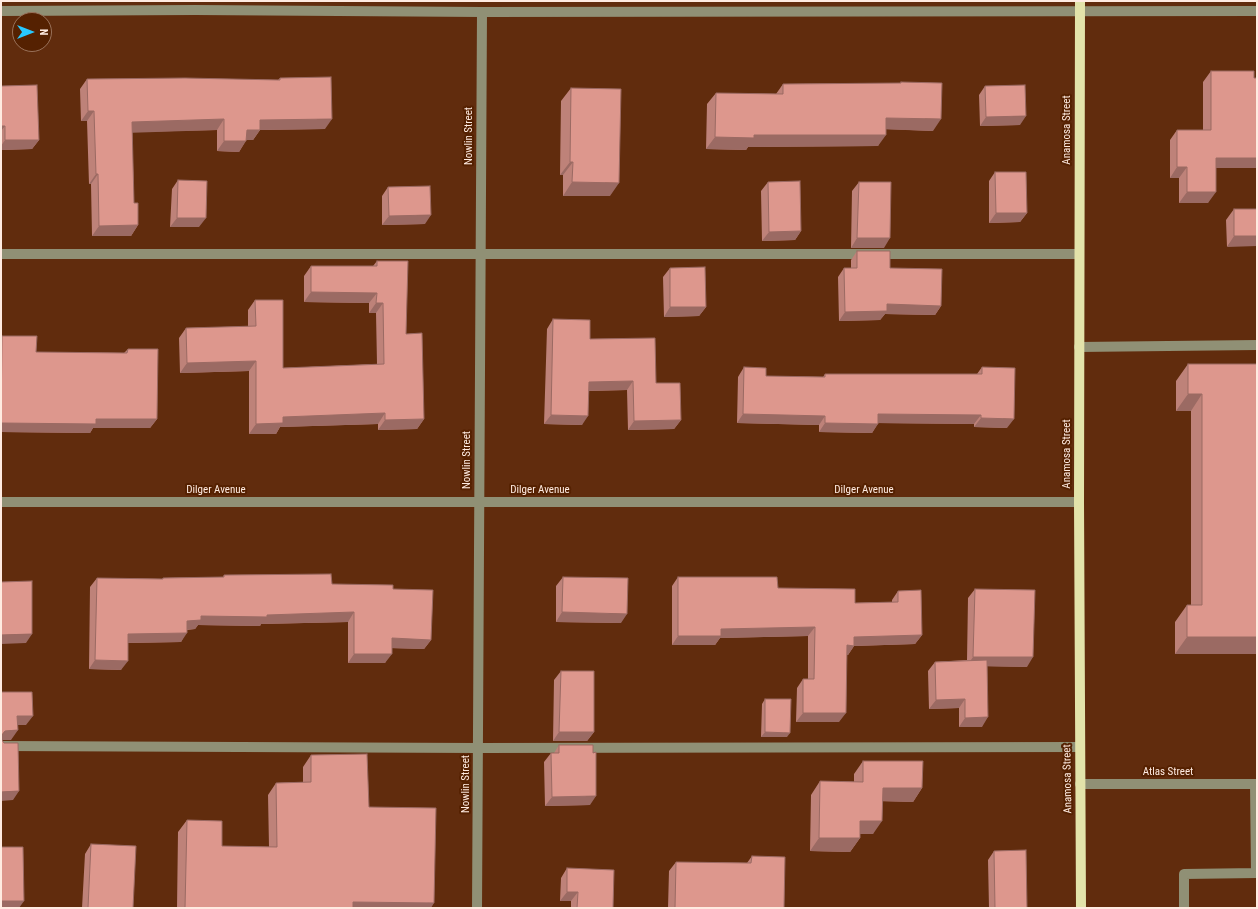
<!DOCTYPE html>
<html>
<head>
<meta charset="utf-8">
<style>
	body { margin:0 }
	#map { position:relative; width:1258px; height:909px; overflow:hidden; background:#612c0d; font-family:"Roboto Condensed",sans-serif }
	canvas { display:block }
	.frame { position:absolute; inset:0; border:2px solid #ffebe1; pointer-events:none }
	.north { position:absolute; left:12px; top:12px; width:40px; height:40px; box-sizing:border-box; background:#552101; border:1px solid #99725b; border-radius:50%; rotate:90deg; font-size:11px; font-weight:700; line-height:16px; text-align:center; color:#ffebe1 }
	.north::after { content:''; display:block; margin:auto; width:14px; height:18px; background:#28c8ff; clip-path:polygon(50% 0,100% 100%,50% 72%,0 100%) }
</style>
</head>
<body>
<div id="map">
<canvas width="1258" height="909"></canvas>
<div class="frame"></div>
<div class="north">N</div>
</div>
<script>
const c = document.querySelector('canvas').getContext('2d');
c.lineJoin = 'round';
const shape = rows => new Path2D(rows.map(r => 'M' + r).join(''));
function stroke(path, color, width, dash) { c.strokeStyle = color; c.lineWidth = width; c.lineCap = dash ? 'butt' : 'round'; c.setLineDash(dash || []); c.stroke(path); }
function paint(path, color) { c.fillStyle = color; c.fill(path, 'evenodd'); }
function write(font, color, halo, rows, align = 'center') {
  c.font = font + ' "Roboto Condensed",sans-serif'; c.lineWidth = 4; c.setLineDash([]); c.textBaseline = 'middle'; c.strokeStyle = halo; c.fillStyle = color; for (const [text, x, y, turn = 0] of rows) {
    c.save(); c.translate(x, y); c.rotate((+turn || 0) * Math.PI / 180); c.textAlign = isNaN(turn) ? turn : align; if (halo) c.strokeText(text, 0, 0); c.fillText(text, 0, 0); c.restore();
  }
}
stroke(shape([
	[1,11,195,10,482,12,1257,11],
	[1,254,1079,254],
	[1079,347,1257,345],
	[1,502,1079,502],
	[1,746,478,748,1080,747],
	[1080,784,1257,784],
	[1255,784,1256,873],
	[477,908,482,12],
	[1184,908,1184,874,1257,873]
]), '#909075', 10);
stroke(shape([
	[1080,1,1079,502,1081,908]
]), '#e3e3aa', 10);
paint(shape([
	[1211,71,1257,168,1216,168,1208,203,1179,203,1179,178,1170,178,1170,140,1177,130,1203,130,1203,82],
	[280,78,325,129,260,130,253,140,246,140,239,152,217,151,217,130,132,132,134,203,138,225,131,236,92,236,91,184,89,184,87,121,81,121,80,89,87,79,278,80],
	[901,82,933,131,886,129,878,146,748,147,746,150,706,149,707,104,716,93,776,94,783,84,900,83],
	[1,86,39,140,32,149,1,150],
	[985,86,1020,125,980,126,979,95],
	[571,88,610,196,563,196,563,175,560,175,561,101],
	[995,172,1027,213,1020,222,989,223,989,181],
	[178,180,199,227,170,227,172,189],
	[768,182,801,231,795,240,762,241,761,191],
	[859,182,884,248,851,248,852,191],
	[388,187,425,224,382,225,382,196],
	[1234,209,1257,209,1227,247,1226,220],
	[857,251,890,268,941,306,935,315,885,314,880,320,839,321,838,277,844,268,851,268,851,260],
	[377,261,406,334,424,419,417,429,378,430,378,424,280,427,276,434,249,434,249,371,180,373,179,338,186,328,248,327,248,310,255,300,283,368,377,364,376,313,369,313,369,303,304,302,304,276,311,266,373,266],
	[670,268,706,307,699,316,664,317,663,277],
	[553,319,590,339,656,383,681,420,674,429,628,430,627,390,589,391,582,425,544,424,547,329],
	[2,336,36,352,124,353,128,349,157,419,150,428,93,428,90,433,1,432,1,337],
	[1188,364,1257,364,1257,654,1175,654,1175,622,1187,605,1191,605,1191,411,1176,411,1176,381],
	[744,367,766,376,823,377,825,374,977,374,982,367,1007,428,974,427,974,424,878,423,872,433,819,432,819,425,737,423,738,377],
	[224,575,332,584,393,589,431,640,424,649,392,648,385,663,348,663,348,622,261,624,260,626,198,625,195,629,187,630,181,642,128,643,121,670,89,669,90,587,97,578,162,579,163,578,223,577],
	[563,577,621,623,556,622,556,586],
	[678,577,778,588,855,603,892,602,892,600,898,591,922,635,915,644,854,646,848,655,847,655,839,722,796,722,797,688,803,679,808,679,808,636,720,638,715,645,672,645,672,586],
	[975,589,1027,667,987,666,982,727,959,727,959,708,929,709,928,671,935,662,967,660,968,598],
	[561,671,594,732,587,741,553,741,554,680],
	[765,699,787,737,761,737,762,704],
	[559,745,590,805,545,806,544,762,551,753,554,753],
	[311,755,369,807,431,908,177,908,178,832,187,820,222,846,269,847,268,795,276,783,303,782,303,767],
	[863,761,922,788,913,802,882,801,873,834,860,834,860,838,850,852,810,851,811,795,820,781,854,782,854,774],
	[91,844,133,908,82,908,85,854],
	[994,851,1027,908,989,908,988,860],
	[752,856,784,908,668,908,669,871,676,862,747,863],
	[567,868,613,908,571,908,571,901,560,901,561,878]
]), '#be8279');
paint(shape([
	[88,111,94,111,87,121,81,121],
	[1026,116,1020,125,980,126,986,117],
	[886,118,941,119,933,131,878,129],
	[224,119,217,130,125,133,132,122],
	[332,119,325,129,260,130,253,140,239,140,247,130,260,120],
	[1,126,5,126,1,131],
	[754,135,886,135,878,146,748,147,746,150,706,149,715,137],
	[5,140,39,140,32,149,1,150,1,146],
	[224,141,246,141,239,152,217,151],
	[1216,158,1257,158,1257,168,1208,168],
	[570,162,573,162,563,175,560,175],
	[1177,167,1187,167,1179,178,1170,178],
	[96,174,98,174,91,184,89,184],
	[572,182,619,183,610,196,563,196],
	[1187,192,1216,192,1208,203,1179,203],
	[996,213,1027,213,1020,222,989,223],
	[431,215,425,224,382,225,389,216],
	[177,218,206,218,199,227,170,227],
	[138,225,131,236,92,236,99,226],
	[801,231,795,240,762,241,769,232],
	[1234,236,1257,236,1257,246,1227,247],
	[857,238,890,238,884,248,851,248],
	[311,292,377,293,369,303,304,302],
	[376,303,383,303,376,313,369,313],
	[887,304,941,306,935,315,885,314,880,320,839,321,845,312],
	[670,307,706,307,699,316,664,317],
	[256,361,249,371,180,373,187,363],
	[633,381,627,390,583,391,589,382],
	[1188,394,1202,394,1191,411,1176,411],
	[385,413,378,424,280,427,276,434,249,434,256,424,283,417],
	[743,414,825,416,819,425,737,423],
	[878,414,981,415,974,424,872,423],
	[551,415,588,416,582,425,544,424],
	[981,418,1014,419,1007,428,974,427],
	[96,419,157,419,150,428,93,428,90,433,1,432,1,423],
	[424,419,417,429,378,430,385,420],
	[681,420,674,429,628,430,634,421],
	[825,423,878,424,872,433,819,432],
	[354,612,348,622,261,624,260,626,198,625,195,629,180,630,187,621,201,616,267,615],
	[562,612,627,614,621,623,556,622],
	[815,627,808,636,720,638,715,645,672,645,678,636,721,629],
	[187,633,181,642,122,643,128,634],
	[32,634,26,643,1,644,1,635],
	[922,635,915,644,854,646,848,655,840,655,847,645,854,637],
	[1187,637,1257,637,1257,654,1175,654],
	[392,638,431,640,424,649,386,648],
	[354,654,392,654,385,663,348,663],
	[973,657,1033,657,1027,667,967,666],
	[95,660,128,661,121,670,89,669],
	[965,699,959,708,929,709,936,700],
	[803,713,846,713,839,722,796,722],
	[17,716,33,716,26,725,11,725],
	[988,717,982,727,959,727,965,718],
	[18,730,11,740,1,740,1,736,5,731],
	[559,732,594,732,587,741,553,741],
	[765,732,790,733,787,737,761,737],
	[883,788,922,788,913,802,873,801],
	[19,791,13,800,1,801,1,792],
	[596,796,590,805,545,806,552,797],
	[860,821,882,821,873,834,850,834],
	[819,838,860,838,850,852,810,851],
	[567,892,578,892,571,901,560,901],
	[1,901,24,901,19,908,1,908],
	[353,902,434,903,431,908,348,908]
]), '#9b6a63');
const building = shape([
	[1211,71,1254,71,1254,78,1257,78,1257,158,1216,158,1216,192,1187,192,1187,167,1177,167,1177,130,1211,130,1211,71],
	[331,77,332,119,260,120,260,130,247,130,246,141,224,141,224,119,132,122,134,203,138,203,138,225,99,226,98,174,96,174,94,111,88,111,87,79,185,78,280,80,280,78,331,77],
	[901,82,942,83,941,119,886,118,886,135,754,135,754,138,715,137,716,93,783,94,783,84,901,83,901,82],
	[37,85,39,140,5,140,5,126,1,126,1,86,37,85],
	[1025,85,1026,116,986,117,985,86,1025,85],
	[571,88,621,89,619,183,572,182,573,162,570,162,571,88],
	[995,172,1026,172,1027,213,996,213,995,172],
	[178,180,207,181,206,218,177,218,178,180],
	[800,181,801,231,769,232,768,182,800,181],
	[859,182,891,182,890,238,857,238,859,182],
	[430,186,431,215,389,216,388,187,430,186],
	[1234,209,1257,209,1257,236,1234,236,1234,209],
	[857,251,890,251,890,268,942,269,941,306,887,304,887,311,845,312,844,268,857,268,857,251],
	[377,261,408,261,406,334,422,333,424,419,385,420,385,413,283,417,283,423,256,424,256,361,187,363,186,328,256,326,255,300,283,300,283,368,384,364,383,303,376,303,377,293,311,292,311,266,377,266,377,261],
	[705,267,706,307,670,307,670,268,705,267],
	[553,319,590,320,590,339,655,338,656,383,680,383,681,420,634,421,633,381,589,382,588,416,551,415,553,319],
	[2,336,37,336,36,352,127,353,128,349,158,349,157,419,96,419,96,424,1,423,2,336],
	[1188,364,1257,364,1257,637,1187,637,1187,605,1202,605,1202,394,1188,394,1188,364],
	[744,367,766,368,766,376,825,377,825,374,982,374,982,367,1015,368,1014,419,981,418,981,415,878,414,878,424,825,423,825,416,743,414,744,367],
	[331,574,332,584,393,585,393,589,433,590,431,640,392,638,392,654,354,654,354,612,267,615,267,617,201,616,201,620,187,621,187,633,128,634,128,661,95,660,97,578,163,579,163,578,224,577,224,575,331,574],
	[563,577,628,578,627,614,562,612,563,577],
	[678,577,777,577,778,588,855,589,855,603,898,602,898,591,921,590,922,635,854,637,854,646,847,645,846,713,803,713,803,679,814,679,815,627,721,629,721,636,678,636,678,577],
	[32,581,32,634,1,635,1,582,32,581],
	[975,589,1035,590,1033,657,973,657,975,589],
	[987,660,988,717,965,718,965,699,936,700,935,662,987,660],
	[561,671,594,671,594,732,559,732,561,671],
	[1,692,32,692,33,716,17,716,18,730,5,731,1,736,1,692],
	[765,699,791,699,790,733,765,732,765,699],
	[1,737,2,740,4,743,18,743,19,791,1,792,1,737],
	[559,745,593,745,593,753,596,752,596,796,552,797,551,753,559,753,559,745],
	[367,754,369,807,436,808,434,903,353,902,353,908,185,908,187,820,222,821,222,846,277,847,276,783,311,782,311,755,367,754],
	[863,761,923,761,922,788,883,788,882,821,860,821,860,838,819,838,820,781,863,782,863,761],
	[91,844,136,846,133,908,88,908,91,844],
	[1,847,23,847,24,901,1,901,1,847],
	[1026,850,1027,908,995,908,994,851,1026,850],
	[752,856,785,857,784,908,675,908,676,862,751,863,752,856],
	[567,868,614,870,613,908,577,908,578,892,567,892,567,868]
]);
paint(building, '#dd978d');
stroke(building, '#9b6a63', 1);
write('11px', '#ffebe1', '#552101', [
	["Anamosa Street",1067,130,-90],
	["Nowlin Street",469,136,-90],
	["Anamosa Street",1067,454,-90],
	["Nowlin Street",467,460,-90],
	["Dilger Avenue",216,490],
	["Dilger Avenue",540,490],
	["Dilger Avenue",864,490],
	["Atlas Street",1168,772],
	["Anamosa Street",1068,779,-91],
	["Nowlin Street",466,784,-90]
]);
</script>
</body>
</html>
